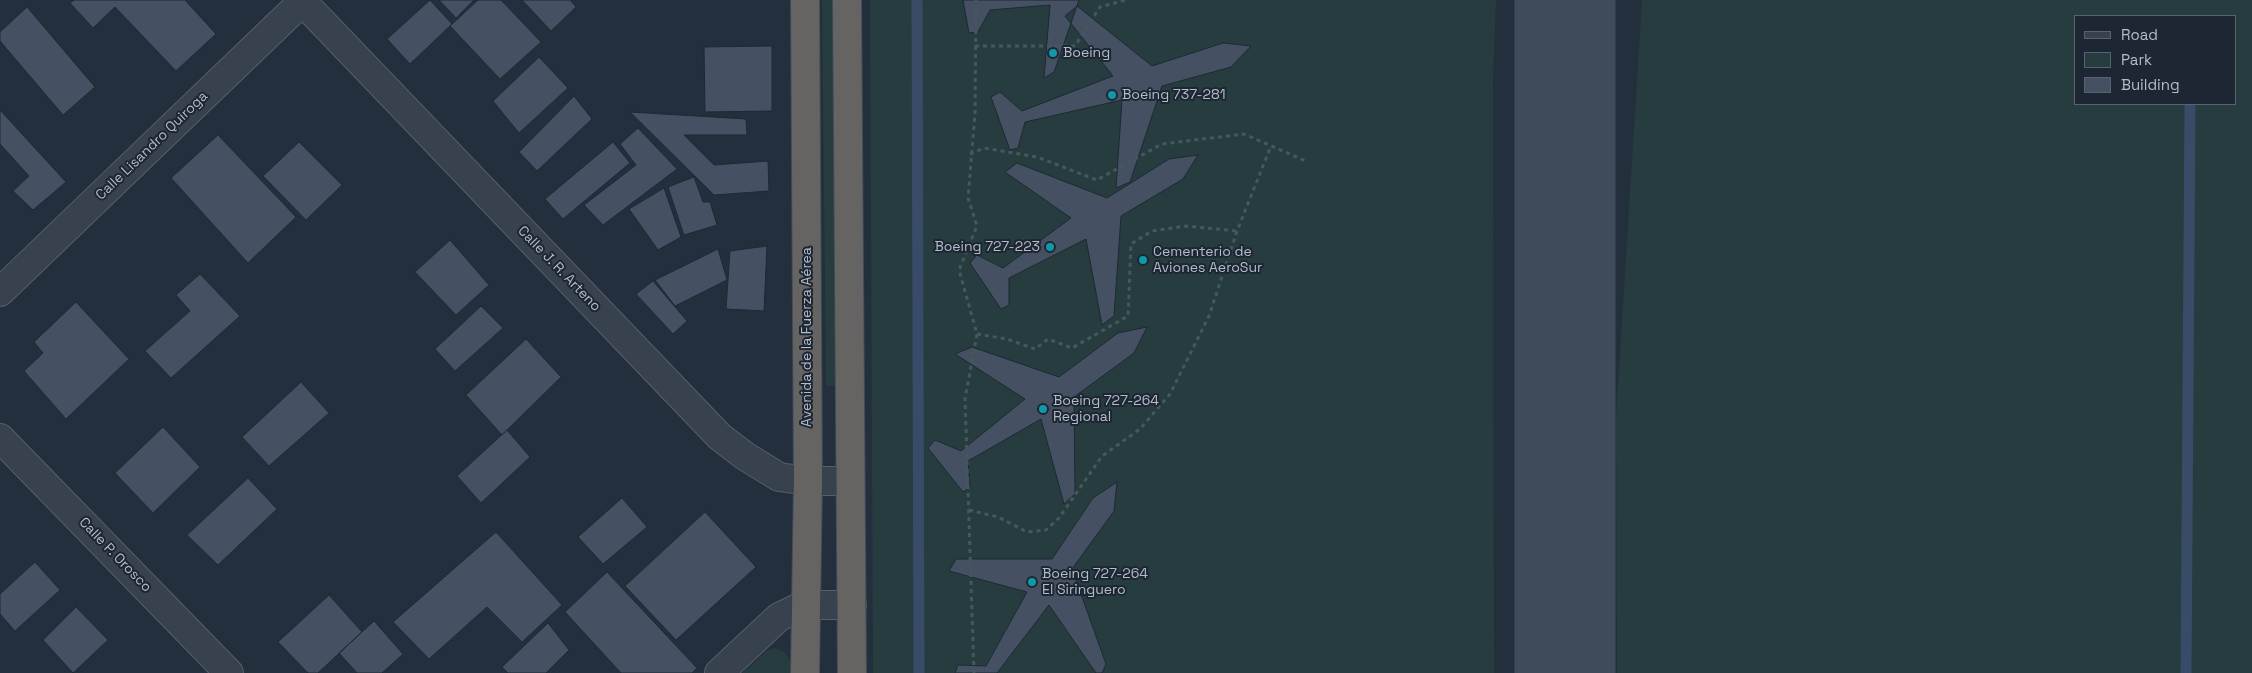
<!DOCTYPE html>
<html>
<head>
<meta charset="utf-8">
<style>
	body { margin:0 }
	#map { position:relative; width:2252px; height:673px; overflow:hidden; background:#242f3e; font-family:"Space Grotesk",sans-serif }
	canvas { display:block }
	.legend { position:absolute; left:2074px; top:15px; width:162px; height:90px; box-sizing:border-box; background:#1d2633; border:1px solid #59626f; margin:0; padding:6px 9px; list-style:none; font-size:15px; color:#b4bcc9 }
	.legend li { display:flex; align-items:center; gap:10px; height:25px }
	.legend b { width:25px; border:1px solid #59626f }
</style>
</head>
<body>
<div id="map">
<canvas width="2252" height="673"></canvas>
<ul class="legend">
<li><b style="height:6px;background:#38414e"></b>Road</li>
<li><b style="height:14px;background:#263c3f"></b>Park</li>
<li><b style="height:14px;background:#455162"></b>Building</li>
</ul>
</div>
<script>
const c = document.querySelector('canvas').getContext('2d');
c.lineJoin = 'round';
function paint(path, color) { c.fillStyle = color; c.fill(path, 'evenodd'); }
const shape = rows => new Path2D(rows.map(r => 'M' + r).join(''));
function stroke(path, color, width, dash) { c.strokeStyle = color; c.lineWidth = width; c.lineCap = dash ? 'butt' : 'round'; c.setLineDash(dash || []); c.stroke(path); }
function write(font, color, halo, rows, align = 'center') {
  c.font = font + ' "Space Grotesk",sans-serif'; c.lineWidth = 4; c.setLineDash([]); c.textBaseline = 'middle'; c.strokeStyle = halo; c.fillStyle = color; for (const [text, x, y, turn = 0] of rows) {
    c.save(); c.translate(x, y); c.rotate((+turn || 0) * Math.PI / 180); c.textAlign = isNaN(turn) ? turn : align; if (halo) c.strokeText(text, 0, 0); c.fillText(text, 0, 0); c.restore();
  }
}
paint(shape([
	[822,0,835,0,839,386,826,386],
	[870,0,1496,0,1493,80,1494,673,873,673],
	[1642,0,2252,0,2252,673,1617,673,1616,415],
	[2076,16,2236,16,2236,104,2076,104],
	[775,648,783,651,790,660,790,673,742,673,768,650]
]), '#263c3f');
stroke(shape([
	[917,0,919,673],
	[2186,673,2190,104]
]), '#394c67', 11);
stroke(shape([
	[1565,0,1565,673]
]), '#3f4a5a', 101);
const building = shape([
	[74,0,185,0,216,34,176,71,115,7,93,28,70,3,74,0],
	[430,0,452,24,410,64,387,39,430,0],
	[439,0,474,0,456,18,439,0],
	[478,0,501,0,541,42,500,79,450,26,478,0],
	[522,0,570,0,576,7,551,31,522,0],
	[963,0,1079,0,1054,72,1044,78,1050,5,990,10,978,32,969,33,963,0],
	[1077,6,1152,66,1223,43,1251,46,1231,67,1162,86,1130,182,1116,188,1122,100,1025,122,1018,148,1010,150,991,97,1000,92,1022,111,1113,76,1065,16,1077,6],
	[27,7,95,87,63,115,0,41,0,32,27,7],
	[772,46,772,111,705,112,704,47,772,46],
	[539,57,568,88,519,133,493,101,539,57],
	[574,96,592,119,537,171,519,152,574,96],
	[0,110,66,182,33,210,13,191,29,176,0,144,0,110],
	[630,112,746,119,747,135,684,135,714,165,768,161,769,191,714,195,630,112],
	[638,128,677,169,603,225,584,205,636,165,620,144,638,128],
	[218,135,296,217,248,263,171,178,218,135],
	[299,142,342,185,306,220,263,176,299,142],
	[613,142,630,163,563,219,545,199,613,142],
	[1198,155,1183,179,1121,216,1114,316,1102,325,1086,239,1009,278,1009,305,1001,309,970,263,977,255,1003,268,1071,218,1005,172,1017,163,1107,198,1169,159,1198,155],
	[694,177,703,202,710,202,717,225,684,235,668,187,694,177],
	[664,188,681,237,658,250,629,209,664,188],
	[450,240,489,285,456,315,415,272,450,240],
	[767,246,764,311,726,309,730,251,767,246],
	[718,249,727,280,675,306,655,280,718,249],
	[200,274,240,316,171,378,145,351,190,311,176,295,200,274],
	[653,281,687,321,673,334,636,294,653,281],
	[76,302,129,359,66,419,24,371,43,353,34,342,76,302],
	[481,306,503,328,455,371,435,349,481,306],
	[1147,327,1134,353,1074,397,1075,494,1064,504,1041,419,968,461,970,487,963,492,928,448,935,440,961,451,1025,399,955,354,972,347,1059,377,1118,333,1147,327],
	[526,339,561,377,502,435,466,395,526,339],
	[301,382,329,413,269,466,242,437,301,382],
	[163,427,200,467,153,513,115,473,163,427],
	[507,430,530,457,481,503,457,476,507,430],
	[248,478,277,509,218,565,187,535,248,478],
	[1117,482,1114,511,1072,569,1106,664,1102,673,1096,673,1049,605,997,673,955,673,958,665,986,666,1027,592,949,571,956,559,1052,559,1093,498,1117,482],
	[622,498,647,527,603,564,578,537,622,498],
	[705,512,756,567,676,640,625,586,705,512],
	[496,532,562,605,522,642,487,607,429,659,393,622,496,532],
	[35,562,60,590,15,631,0,614,0,594,35,562],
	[607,572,697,668,692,673,621,673,565,612,607,572],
	[329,595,362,632,318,673,308,673,278,642,329,595],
	[76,607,108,640,73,673,43,640,76,607],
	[374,621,403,654,382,673,357,673,339,653,374,621],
	[548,623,569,650,546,673,508,673,502,667,548,623]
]);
paint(building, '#455162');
stroke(building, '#1f2835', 1);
const minor = shape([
	[301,0,720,437,745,456,779,477,808,481,849,481],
	[0,292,304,0],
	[0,438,229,673],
	[719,673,779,617,804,605,852,605]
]);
const trunk = shape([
	[847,0,852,673],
	[805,673,808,481,805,0]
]);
stroke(minor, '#565f6c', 30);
stroke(trunk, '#434c59', 30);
stroke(shape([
	[975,46,1075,46,1100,7,1126,0],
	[970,154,984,148,1037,157,1097,180,1162,144,1244,134,1308,162],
	[977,334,1007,339,1035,349,1048,339,1072,348,1128,316,1131,244,1152,231,1186,226,1237,231],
	[969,510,998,517,1027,532,1046,530,1059,518,1102,456,1140,429,1170,394,1209,316,1237,231,1271,146],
	[974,673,965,399,977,334,959,270,977,226,968,198,975,114,976,0]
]), '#44595c', 3, [4, 4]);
stroke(minor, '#38414e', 28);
stroke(trunk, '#656462', 28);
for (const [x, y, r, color] of [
	[1053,53,5,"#0f9aa8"],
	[1112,95,5,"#0f9aa8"],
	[1050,247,5,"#0f9aa8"],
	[1143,260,5,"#0f9aa8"],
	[1043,409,5,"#0f9aa8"],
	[1032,582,5,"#0f9aa8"]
]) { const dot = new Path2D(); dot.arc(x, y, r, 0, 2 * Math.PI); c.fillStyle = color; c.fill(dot); stroke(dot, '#1d2633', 2); }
write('14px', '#b4bcc9', '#1d2633', [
	["Boeing",1063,53],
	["Boeing 737-281",1122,95],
	["Boeing 727-223",1040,247,"right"],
	["Cementerio de",1153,252],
	["Aviones AeroSur",1153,268],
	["Boeing 727-264",1053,401],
	["Regional",1053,417],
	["Boeing 727-264",1042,574],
	["El Siringuero",1042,590]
], 'left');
write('14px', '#b4bcc9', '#1d2633', [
	["Calle Lisandro Quiroga",152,146,-44],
	["Calle J. R. Arteno",559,269,46],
	["Avenida de la Fuerza Aérea",807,337,-90],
	["Calle P. Orosco",115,555,46]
]);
</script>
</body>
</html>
